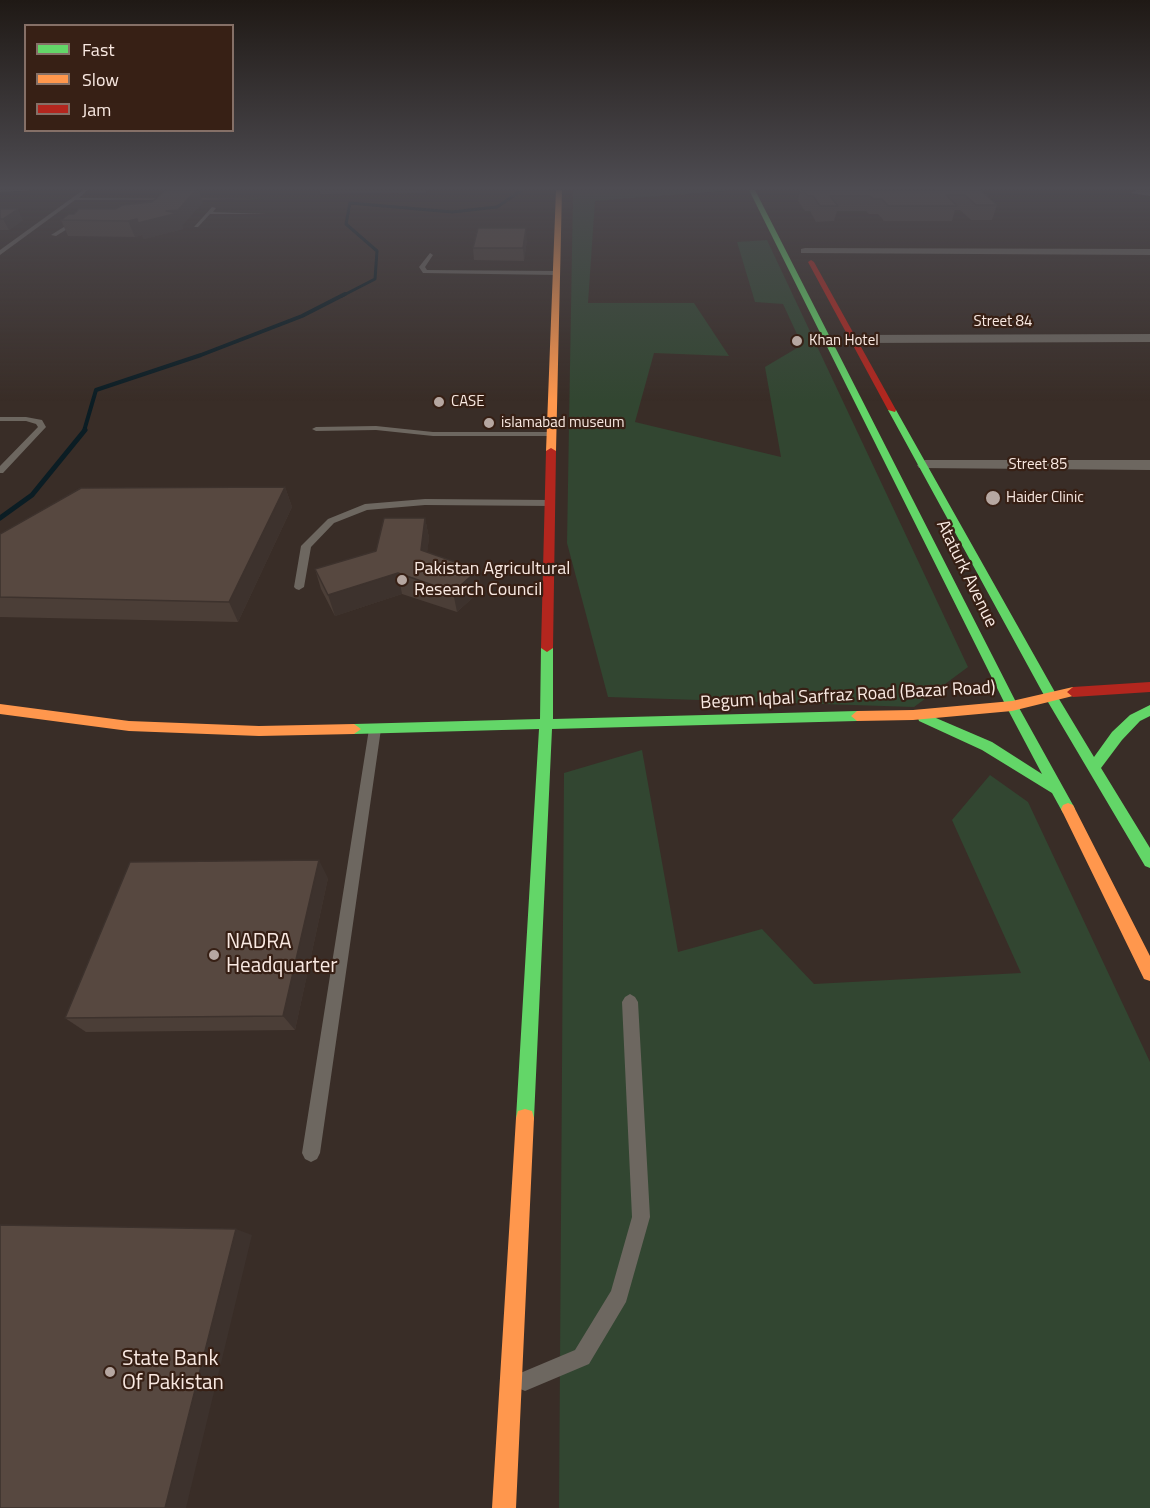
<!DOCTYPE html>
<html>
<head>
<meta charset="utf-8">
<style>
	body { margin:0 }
	#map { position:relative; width:1150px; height:1508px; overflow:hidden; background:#392d27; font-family:"Titillium Web",sans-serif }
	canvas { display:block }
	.legend { position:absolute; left:24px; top:24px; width:210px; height:108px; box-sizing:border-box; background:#372015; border:2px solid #857067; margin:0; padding:8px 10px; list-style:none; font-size:18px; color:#f9e9e2 }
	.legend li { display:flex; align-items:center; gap:12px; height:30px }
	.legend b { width:30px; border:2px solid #857067 }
</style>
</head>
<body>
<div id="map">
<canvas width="1150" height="1508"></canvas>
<ul class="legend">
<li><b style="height:8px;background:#63d668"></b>Fast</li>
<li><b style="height:8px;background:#ff974d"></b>Slow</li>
<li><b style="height:8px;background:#b3261e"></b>Jam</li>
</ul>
</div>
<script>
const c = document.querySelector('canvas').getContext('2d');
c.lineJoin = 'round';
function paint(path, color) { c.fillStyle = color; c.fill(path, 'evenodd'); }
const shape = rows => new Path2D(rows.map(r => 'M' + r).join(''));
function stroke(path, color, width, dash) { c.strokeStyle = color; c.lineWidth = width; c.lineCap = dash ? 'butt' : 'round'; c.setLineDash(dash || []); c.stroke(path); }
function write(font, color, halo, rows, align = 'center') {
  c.font = font + ' "Titillium Web",sans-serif'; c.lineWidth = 4.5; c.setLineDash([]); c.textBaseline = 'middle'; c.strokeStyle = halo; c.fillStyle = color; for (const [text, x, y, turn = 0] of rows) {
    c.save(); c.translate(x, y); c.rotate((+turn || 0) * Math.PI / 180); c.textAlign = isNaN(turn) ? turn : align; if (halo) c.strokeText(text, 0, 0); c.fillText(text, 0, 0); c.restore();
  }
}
paint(shape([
	[573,190,738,190,595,201,588,303,694,303,729,356,654,353,635,422,781,457,765,367,802,345,783,304,755,302,737,242,767,240,968,667,914,707,608,697,567,543],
	[642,750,678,952,762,929,814,984,1021,973,952,820,990,775,1028,802,1150,1062,1150,1508,559,1508,564,773]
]), '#324631');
stroke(shape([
	[342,296,375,279,377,251,346,224,350,203,452,212,497,207,522,190]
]), '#0b1d24', 3);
stroke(shape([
	[84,431,96,390,201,355,302,316,345,294]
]), '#0b1d24', 4);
stroke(shape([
	[0,518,32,495,85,430]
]), '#0b1d24', 5);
paint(shape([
	[0,190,43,190,0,192,0,190],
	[83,190,88,190,79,198,276,199,75,200,0,255,0,250,83,190],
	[212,207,216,208,213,212,266,214,210,214,198,227,194,227,212,207],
	[75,220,80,221,56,236,51,235,75,220],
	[430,253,433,255,425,267,427,270,557,271,560,273,557,275,423,273,419,267,430,253],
	[0,417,26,417,42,420,46,427,3,473,0,473,0,466,38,427,36,424,26,421,0,421,0,417],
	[376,426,433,432,551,432,555,434,551,436,433,436,376,430,316,431,312,429,316,427,376,426],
	[425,499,551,500,555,503,551,506,425,505,367,510,334,523,311,547,304,587,299,590,296,589,294,587,301,546,328,519,365,504,425,499],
	[375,725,381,729,320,1153,317,1159,311,1162,305,1159,302,1153,369,729,375,725],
	[630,994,635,997,638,1002,650,1217,626,1302,589,1364,525,1391,518,1388,515,1381,518,1374,575,1350,611,1291,632,1217,622,1002,625,997,630,994]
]), '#6d6760');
paint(shape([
	[1150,190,1150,196,1131,193,1136,190,1150,190],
	[805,248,1150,249,1150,255,801,253,801,249,805,248],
	[1150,334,1150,342,856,343,849,339,856,335,1150,334],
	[925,460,1150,460,1150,470,919,468,917,465,925,460]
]), '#6d6760');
paint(shape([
	[749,190,755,190,1018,706,1073,805,1075,809,1073,813,1068,815,1063,813,1052,793,982,750,919,721,918,718,919,715,929,715,992,742,1042,774,1006,706,749,190],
	[889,408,896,410,1056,694,1094,757,1112,732,1130,715,1150,705,1150,716,1140,721,1122,740,1101,768,1150,848,1150,868,1145,866,1045,697,888,410,889,408],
	[547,644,553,648,553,719,857,711,863,716,857,721,552,729,534,1118,532,1125,525,1127,518,1125,516,1118,539,729,354,734,347,729,354,724,540,719,541,648,547,644]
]), '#63d668');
paint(shape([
	[556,190,562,190,556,451,551,454,546,451,556,190],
	[1073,687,1079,692,1077,695,1012,711,913,720,857,721,851,716,857,711,913,710,1012,701,1073,687],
	[0,704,129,721,259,726,354,724,361,729,354,734,259,736,129,731,0,714,0,704],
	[1068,803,1073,805,1150,956,1150,981,1144,979,1061,809,1063,805,1068,803],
	[525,1109,532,1111,534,1118,516,1508,492,1508,516,1118,518,1111,525,1109]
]), '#ff974d');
paint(shape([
	[811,260,814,262,896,410,895,412,888,410,808,262,811,260],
	[551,448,556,451,553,648,547,652,541,648,546,451,551,448],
	[1150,682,1150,692,1073,697,1067,692,1073,687,1150,682]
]), '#b3261e');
paint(shape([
	[173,190,199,190,203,203,182,225,183,229,144,239,142,235,135,237,68,236,61,220,74,214,115,209,152,202],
	[319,190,427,190,426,193,320,194],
	[800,190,866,190,867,191,901,191,900,190,980,190,997,205,992,220,971,220,960,210,955,210,952,221,884,221,878,214,869,214,866,211,837,211,834,221,816,222,810,211,805,211,798,201],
	[0,209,23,220,9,230,0,230],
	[527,240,524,261,474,260,473,248],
	[285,487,292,507,238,622,0,617,0,534],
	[425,518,429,538,427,552,478,570,481,590,457,612,402,594,335,616,321,589,315,569,376,551],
	[328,878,295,1030,86,1032,65,1018]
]), '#4b3e37');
paint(shape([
	[196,190,199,190,203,203,182,225,183,229,144,239,142,235,135,237,128,221],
	[18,209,23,220,9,230,3,219],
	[526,228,527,240,524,261,523,248],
	[285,487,292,507,238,622,229,602],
	[425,518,429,538,425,571,421,550],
	[478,570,481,590,457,612,453,592],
	[398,573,402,594,335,616,328,595],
	[319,860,328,878,295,1030,283,1016],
	[236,1229,252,1235,186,1508,165,1508]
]), '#3d322d');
const building = shape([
	[173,190,196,190,178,210,166,211,178,213,138,223,137,219,128,221,61,220,69,214,74,214,79,209,115,209,123,205,152,202,165,191,173,190],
	[803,190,866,190,867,191,980,190,997,205,976,205,965,195,946,195,957,206,888,206,882,199,873,199,870,196,830,196,838,206,820,206,813,196,808,196,803,190],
	[0,209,18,209,3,219,0,219,0,209],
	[478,228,526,228,523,248,473,248,478,228],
	[285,487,229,602,0,597,0,534,81,488,285,487],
	[384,518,425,518,421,550,478,570,453,592,398,573,328,595,315,569,376,551,384,518],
	[319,860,283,1016,65,1018,130,862,319,860],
	[0,1225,236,1229,165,1508,0,1508,0,1225]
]);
paint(building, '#574840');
stroke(building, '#3d322d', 1.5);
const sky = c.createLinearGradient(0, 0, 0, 401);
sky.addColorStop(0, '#1f1915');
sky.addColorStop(0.47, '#4e4c52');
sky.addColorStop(1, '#4e4c5200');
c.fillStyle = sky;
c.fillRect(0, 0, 1150, 401);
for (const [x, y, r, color] of [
	[797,341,6,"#b6a7a1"],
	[439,402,6,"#b6a7a1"],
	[489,423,6,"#b6a7a1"],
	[993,498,8,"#b6a7a1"],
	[402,580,6,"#b6a7a1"],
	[214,955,6,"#b6a7a1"],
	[110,1372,6,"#b6a7a1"]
]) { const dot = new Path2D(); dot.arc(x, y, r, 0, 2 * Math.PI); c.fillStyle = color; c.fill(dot); stroke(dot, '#372015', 2); }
write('15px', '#f9e9e2', '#372015', [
	["Street 84",1003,322],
	["Street 85",1038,465]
]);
write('15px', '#f9e9e2', '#372015', [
	["Khan Hotel",809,341],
	["CASE",451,402],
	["islamabad museum",501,423],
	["Haider Clinic",1006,498]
], 'left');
write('18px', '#f9e9e2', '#372015', [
	["Pakistan Agricultural",414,570],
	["Research Council",414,591]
], 'left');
write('18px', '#f9e9e2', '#372015', [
	["Ataturk Avenue",966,574,64],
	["Begum Iqbal Sarfraz Road (Bazar Road)",848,696,-3]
]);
write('21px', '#f9e9e2', '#372015', [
	["NADRA",226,943],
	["Headquarter",226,967],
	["State Bank",122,1360],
	["Of Pakistan",122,1384]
], 'left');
</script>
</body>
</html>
